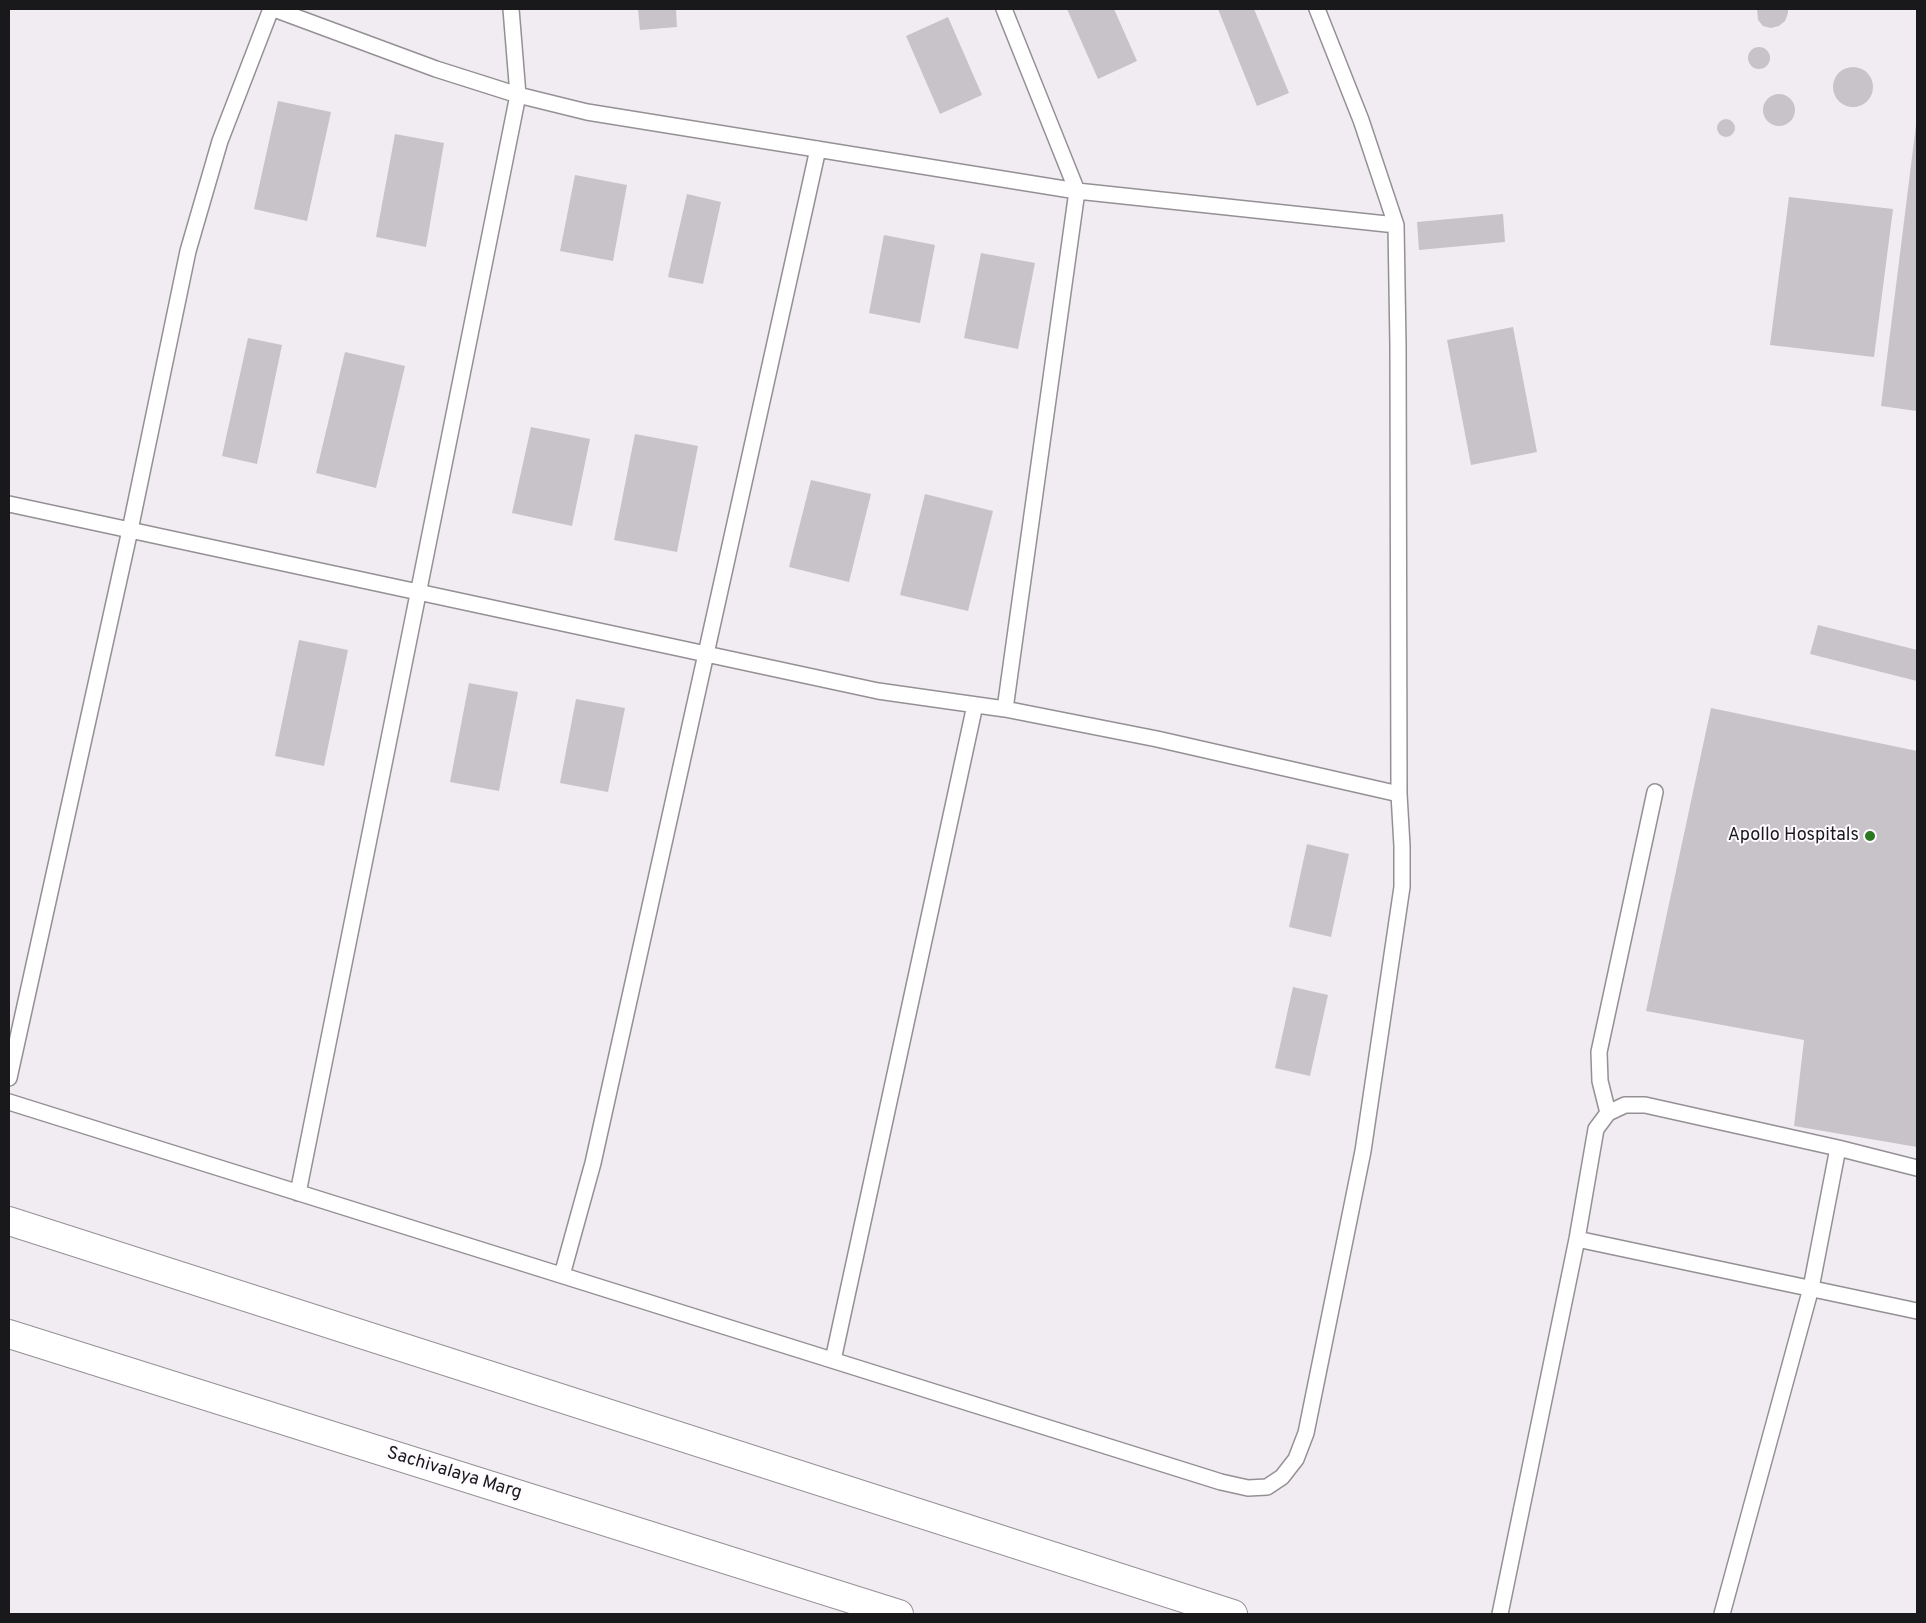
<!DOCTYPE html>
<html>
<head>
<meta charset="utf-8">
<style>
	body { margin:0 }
	#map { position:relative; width:1926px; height:1623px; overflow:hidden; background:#f1ecf2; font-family:Overpass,sans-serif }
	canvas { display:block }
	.frame { position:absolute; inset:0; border:10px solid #19181a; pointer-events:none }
</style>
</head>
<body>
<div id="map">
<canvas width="1926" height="1623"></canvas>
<div class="frame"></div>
</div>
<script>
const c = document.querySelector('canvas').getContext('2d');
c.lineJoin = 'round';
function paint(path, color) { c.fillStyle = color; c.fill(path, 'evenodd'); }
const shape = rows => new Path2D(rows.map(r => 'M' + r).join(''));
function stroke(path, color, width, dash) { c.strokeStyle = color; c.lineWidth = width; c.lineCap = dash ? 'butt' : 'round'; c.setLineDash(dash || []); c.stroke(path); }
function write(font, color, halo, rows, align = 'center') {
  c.font = font + ' Overpass,sans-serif'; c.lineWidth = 4; c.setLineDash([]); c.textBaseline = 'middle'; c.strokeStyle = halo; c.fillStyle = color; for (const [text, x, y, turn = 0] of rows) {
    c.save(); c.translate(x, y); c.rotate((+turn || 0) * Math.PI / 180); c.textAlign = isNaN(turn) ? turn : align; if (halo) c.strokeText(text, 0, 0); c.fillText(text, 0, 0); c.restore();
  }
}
paint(shape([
	[638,9,676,9,677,27,640,30],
	[1067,9,1114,9,1137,61,1098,79],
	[1218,9,1254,9,1289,93,1257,106],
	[1757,9,1788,9,1788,13,1785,21,1779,26,1771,28,1763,26,1758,20],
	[948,17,982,95,940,114,906,36],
	'1748 58a11 11 0 1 1 22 0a11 11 0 1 1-22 0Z',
	'1833 87a20 20 0 1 1 40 0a20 20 0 1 1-40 0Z',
	'1763 110a16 16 0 1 1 32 0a16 16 0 1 1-32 0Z',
	[278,101,331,112,307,221,254,209],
	'1717 128a9 9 0 1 1 18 0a9 9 0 1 1-18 0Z',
	[1916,125,1917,125,1917,411,1881,406],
	[395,134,444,143,426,247,376,237],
	[575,175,627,185,613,261,560,251],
	[687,194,721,202,703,284,668,277],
	[1789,197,1893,209,1874,357,1770,345],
	[1503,214,1505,242,1419,250,1417,222],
	[884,235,935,245,920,323,869,313],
	[981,253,1035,263,1018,349,964,338],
	[1513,327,1537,452,1471,465,1447,340],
	[248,338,282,345,257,464,222,456],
	[345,352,405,366,376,488,316,473],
	[531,427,590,439,572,526,512,513],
	[635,434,698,446,677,552,614,540],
	[811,480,871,494,849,582,789,567],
	[925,494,993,511,968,611,900,595],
	[1818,625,1917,650,1917,681,1810,654],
	[299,640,348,650,324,766,275,756],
	[469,683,518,692,499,791,450,782],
	[576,699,625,708,608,792,560,783],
	[1711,708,1917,751,1917,1147,1794,1126,1804,1040,1646,1011],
	[1307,844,1349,854,1331,937,1289,927],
	[1293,987,1328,995,1310,1076,1275,1068]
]), '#c7c3c8');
const service = shape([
	[274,9,436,69,518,95,587,112,1077,191,1396,225],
	[1004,9,1077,191,1005,709],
	[9,504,878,691,1005,709,1157,739,1399,794],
	[9,1078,130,530,188,251,220,141,271,9],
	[9,1102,1221,1482,1248,1488,1267,1487,1282,1477,1296,1459,1306,1433,1363,1151,1402,887,1402,846,1399,794,1398,346,1396,225,1361,120,1317,9],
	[1608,1113,1600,1081,1599,1052,1655,792],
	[298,1193,518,95,511,9],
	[1577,1239,1917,1311],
	[562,1275,593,1163,818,149],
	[833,1360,975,705],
	[1500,1614,1577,1239,1596,1129,1608,1113,1625,1105,1645,1105,1838,1148,1917,1168],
	[1722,1614,1811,1288,1838,1148]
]);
const secondary = shape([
	[9,1221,1233,1614],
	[9,1334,899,1614]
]);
stroke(service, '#949094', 18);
stroke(secondary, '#949094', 30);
stroke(service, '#fff', 15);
stroke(secondary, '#fff', 28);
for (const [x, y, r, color] of [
	[1870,836,6,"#2b7820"]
]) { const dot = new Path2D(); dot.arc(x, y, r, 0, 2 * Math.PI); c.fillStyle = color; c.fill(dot); stroke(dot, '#fefaff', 2); }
write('18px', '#19181a', '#fefaff', [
	["Apollo Hospitals",1859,836]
], 'right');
write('18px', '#19181a', '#fefaff', [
	["Sachivalaya Marg",454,1474,17]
]);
</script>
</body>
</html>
